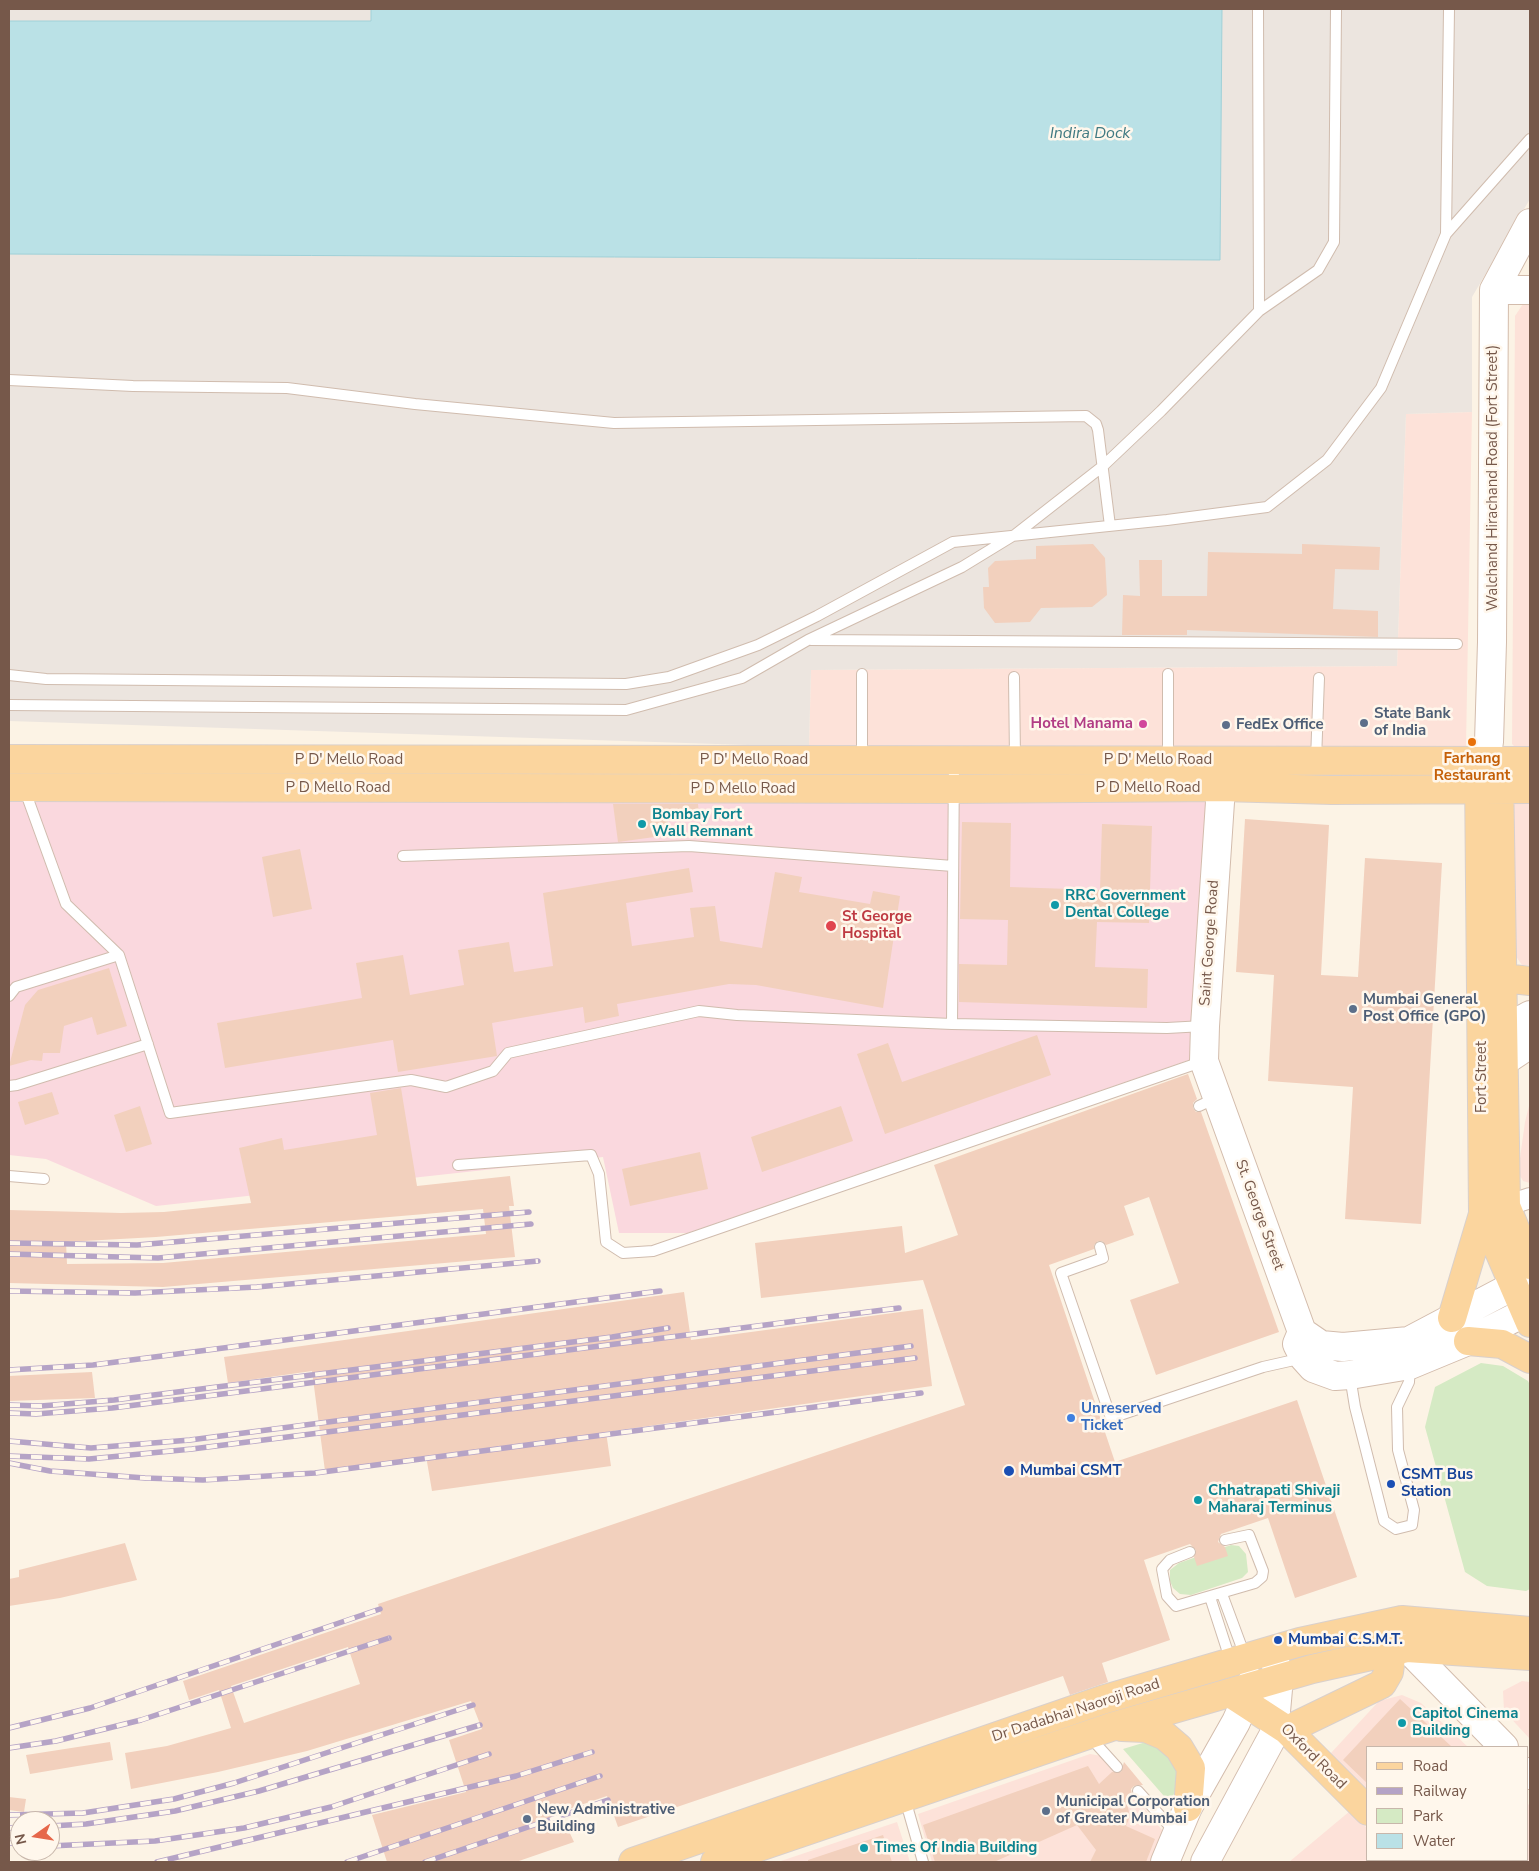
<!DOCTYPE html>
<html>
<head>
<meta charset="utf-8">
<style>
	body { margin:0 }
	#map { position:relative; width:1539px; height:1871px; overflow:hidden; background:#fcf3e5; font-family:"Nunito Sans",sans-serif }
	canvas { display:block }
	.frame { position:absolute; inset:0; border:10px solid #76584a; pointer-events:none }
	.legend { position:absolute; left:1366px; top:1746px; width:162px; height:115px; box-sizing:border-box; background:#fff7ec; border:1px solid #c8b7ab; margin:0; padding:6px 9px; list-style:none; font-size:15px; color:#76584a }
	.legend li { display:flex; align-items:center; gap:10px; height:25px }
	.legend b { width:25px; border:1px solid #c8b7ab }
	.north { position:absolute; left:10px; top:1811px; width:50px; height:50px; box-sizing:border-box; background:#fff7ec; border:1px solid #c8b7ab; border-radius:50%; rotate:257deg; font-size:14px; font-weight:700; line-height:20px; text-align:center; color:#76584a }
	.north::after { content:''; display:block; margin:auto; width:18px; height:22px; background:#e6674a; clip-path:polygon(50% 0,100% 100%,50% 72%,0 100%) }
</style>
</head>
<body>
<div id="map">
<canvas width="1539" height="1871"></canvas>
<div class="frame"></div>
<ul class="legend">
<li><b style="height:6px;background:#fbd59e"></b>Road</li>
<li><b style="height:6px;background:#b5a3c6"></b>Railway</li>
<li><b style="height:14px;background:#d5eac4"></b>Park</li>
<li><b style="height:14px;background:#bae1e6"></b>Water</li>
</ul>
<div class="north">N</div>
</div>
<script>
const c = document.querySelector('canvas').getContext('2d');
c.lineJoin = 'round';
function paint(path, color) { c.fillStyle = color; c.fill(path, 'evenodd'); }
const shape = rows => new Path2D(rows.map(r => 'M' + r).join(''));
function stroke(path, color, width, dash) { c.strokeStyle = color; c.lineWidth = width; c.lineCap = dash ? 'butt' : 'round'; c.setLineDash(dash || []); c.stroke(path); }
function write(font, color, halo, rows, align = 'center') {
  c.font = font + ' "Nunito Sans",sans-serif'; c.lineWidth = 5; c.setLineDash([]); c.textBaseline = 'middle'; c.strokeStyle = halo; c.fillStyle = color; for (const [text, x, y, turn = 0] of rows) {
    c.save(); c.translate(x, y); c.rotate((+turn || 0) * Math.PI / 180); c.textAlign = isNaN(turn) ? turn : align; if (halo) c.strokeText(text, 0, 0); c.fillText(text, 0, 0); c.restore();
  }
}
paint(shape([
	[1525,301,1530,301,1530,752,1520,752,1512,744,1515,316],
	[1472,412,1466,746,809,747,811,670,1397,666,1406,414],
	[1530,799,1530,965,1522,965,1515,955,1509,805,1522,800],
	[1530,1102,1530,1183,1523,1181,1518,1172,1525,1122],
	[1522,1681,1530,1682,1530,1739,1504,1711,1503,1691],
	[1402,1695,1421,1703,1468,1747,1368,1747,1368,1794,1336,1763,1331,1753,1379,1701],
	[1090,1754,1102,1756,1162,1830,1163,1847,1156,1862,932,1862,918,1814],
	[1528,1804,1530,1806,1530,1862,1438,1862,1435,1860,1528,1860],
	[1350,1811,1368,1829,1368,1860,1399,1860,1401,1862,1289,1862],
	[897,1822,910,1862,778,1862]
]), '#fde2d9');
paint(shape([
	[9,9,1530,9,1530,199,1472,297,1472,412,1406,414,1397,666,811,670,809,747,9,721]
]), '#ece5df');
paint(shape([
	[1207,793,1192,1059,688,1233,619,1233,603,1157,156,1206,46,1159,9,1155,9,795]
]), '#fad8de');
paint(shape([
	[1481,1363,1503,1366,1528,1381,1530,1385,1530,1589,1526,1591,1487,1586,1465,1572,1425,1427,1435,1387],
	[1231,1545,1239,1546,1246,1554,1248,1572,1242,1578,1191,1595,1180,1594,1173,1588,1170,1581,1170,1570,1179,1563],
	[1146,1742,1159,1743,1180,1768,1178,1784,1170,1803,1123,1749]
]), '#d5eac4');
const water = shape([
	[371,9,1222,9,1220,260,9,254,9,21,371,21,371,9]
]);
paint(water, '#bae1e6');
stroke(water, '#a0d1d8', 1);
paint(shape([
	[1093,544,1105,558,1107,595,1092,607,1041,608,1030,622,995,623,984,608,983,587,989,587,988,568,995,561,1036,559,1036,546],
	[1302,544,1380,547,1379,570,1335,569,1333,609,1378,611,1378,637,1187,630,1187,635,1122,635,1123,595,1140,596,1139,560,1162,560,1162,596,1207,596,1208,552,1302,554],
	[613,804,698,804,699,813,667,814,669,835,618,842],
	[1245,819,1329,825,1321,975,1358,977,1365,858,1442,863,1421,1224,1345,1219,1353,1087,1268,1081,1274,975,1236,972],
	[962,822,1011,823,1010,887,1100,890,1102,824,1152,826,1149,923,1097,922,1095,967,1148,969,1147,1008,959,1002,959,964,1007,965,1008,920,960,919],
	[300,849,312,909,273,917,262,857],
	[689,868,693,892,626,903,632,946,694,937,690,908,715,906,720,941,762,948,775,872,802,877,799,892,870,904,873,891,900,896,883,1008,756,985,729,984,617,1004,619,1016,585,1023,583,1007,492,1023,497,1056,398,1072,393,1040,225,1068,217,1023,362,998,356,963,403,955,410,995,464,985,458,950,509,942,514,972,553,966,543,893],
	[109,968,127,1026,97,1035,92,1017,64,1026,60,1053,43,1053,42,1061,31,1060,9,1066,25,1005,38,990],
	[1037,1035,1051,1075,885,1134,857,1054,888,1043,902,1082],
	[1188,1074,1197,1099,1193,1103,1193,1108,1196,1112,1201,1112,1279,1332,1156,1375,1130,1300,1179,1283,1149,1197,1124,1206,1134,1235,1106,1245,1102,1241,1098,1241,1094,1245,1094,1249,1049,1265,1115,1462,1297,1400,1357,1577,1295,1598,1268,1518,1221,1534,1218,1542,1225,1547,1228,1556,1197,1566,1194,1557,1196,1550,1190,1544,1144,1560,1170,1640,1102,1663,1108,1682,1070,1695,1063,1676,618,1827,607,1796,560,1812,574,1842,516,1862,387,1862,372,1815,466,1792,449,1740,482,1729,471,1701,307,1751,218,1772,131,1789,125,1753,167,1746,231,1728,219,1690,189,1700,183,1681,381,1614,378,1604,965,1405,923,1280,761,1298,755,1243,902,1226,905,1253,958,1235,934,1165],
	[348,1647,360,1684,244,1723,231,1686],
	[401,1088,417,1186,510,1176,514,1206,509,1206,515,1257,163,1287,9,1283,9,1210,121,1213,164,1212,251,1203,239,1148,282,1138,284,1150,377,1135,370,1093],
	[483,1209,486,1234,163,1263,67,1264,66,1242,156,1237],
	[52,1092,59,1114,25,1125,18,1102],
	[140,1106,152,1144,126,1152,114,1115],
	[841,1106,853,1141,762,1172,751,1137],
	[700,1152,708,1189,630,1206,622,1169],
	[684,1292,691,1340,923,1309,932,1386,606,1432,611,1466,432,1491,426,1456,325,1471,312,1371,228,1383,224,1357],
	[92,1372,95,1398,9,1401,9,1376],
	[125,1543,137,1580,60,1598,9,1606,9,1579,19,1577,19,1570],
	[1400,1699,1452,1747,1368,1747,1368,1784,1343,1760],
	[110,1742,113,1760,30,1774,26,1755],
	[1124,1762,1143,1785,1134,1786,1131,1789,1132,1795,1126,1800,1130,1816,1126,1826,1155,1839,1146,1862,1090,1862,1096,1850,1077,1825,994,1862,935,1862,923,1825,1088,1766,1099,1784,1112,1772,1121,1772],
	[9,1797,26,1799,24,1812,9,1810],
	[883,1835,892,1862,808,1862,808,1860]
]), '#f2d0bd');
const lane = shape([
	[1446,234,1449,9],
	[1259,311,1318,270,1334,242,1336,9],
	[9,380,133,386,287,388,415,404,614,423,1086,416,1096,424,1098,430,1110,526],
	[811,640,1457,644],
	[862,674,862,760],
	[1168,674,1168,759],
	[9,675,46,679,626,684,669,677,758,645,817,616,953,542,1167,520,1267,507,1327,460,1381,388,1446,234,1530,139],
	[1014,677,1015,759],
	[9,705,626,710,742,678,808,640,962,567,1016,534,1103,466,1161,411,1259,311,1258,9],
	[1316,760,1319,678],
	[24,788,66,904,119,955,170,1113,411,1080,446,1087,493,1071,508,1053,699,1011,737,1015,952,1024,1167,1028,1204,1026],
	[403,856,689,846,953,866],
	[9,996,16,987,119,955],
	[952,1024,954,760],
	[9,1086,17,1085,148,1044],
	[1199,1106,1216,1098],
	[458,1165,591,1155,599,1174,606,1242,623,1253,653,1251,1204,1061],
	[9,1176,44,1179],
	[1100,1247,1103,1258,1061,1273,1111,1418,1263,1367,1303,1358],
	[1350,1376,1355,1407,1384,1521,1396,1529,1412,1525,1414,1510,1398,1450,1397,1407,1409,1382,1410,1366],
	[1190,1552,1170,1560,1162,1569,1167,1596,1176,1606,1255,1583,1262,1577,1263,1571,1249,1535,1225,1540],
	[1222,1594,1245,1656],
	[1210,1597,1231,1662],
	[1089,1736,1117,1767],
	[1138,1791,1174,1831],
	[905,1799,923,1862]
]);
const street = shape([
	[1506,1206,1530,1198]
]);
const secondary = shape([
	[1494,290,1530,290],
	[1480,760,1489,742,1492,642,1494,290,1530,223],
	[1221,787,1205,1026,1204,1061,1302,1332],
	[1485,1040,1530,1015],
	[1483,1069,1503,1062,1530,1044],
	[1302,1332,1297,1344,1304,1358,1313,1368,1335,1376,1350,1375,1410,1365,1422,1360,1468,1341,1526,1312,1530,1304],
	[1302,1332,1321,1345,1343,1347,1409,1341,1513,1286,1530,1287],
	[1407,1648,1504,1747],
	[1528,1772,1530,1775],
	[1165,1862,1188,1807,1236,1722,1252,1686,1252,1682],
	[1205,1862,1274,1734,1279,1678,1274,1657]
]);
const primary = shape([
	[9,759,1530,761],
	[1479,772,1483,1214,1530,1323],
	[1499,772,1506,1206,1530,1265],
	[9,787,953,789,1221,787,1332,790,1530,789],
	[1503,978,1530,981],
	[1452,1318,1483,1214],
	[1468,1341,1502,1344,1530,1359],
	[1230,1693,1287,1730,1368,1811],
	[1122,1727,1146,1728,1165,1736,1179,1748,1191,1768,1188,1807],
	[1287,1730,1382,1684,1389,1672,1392,1651],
	[1417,1860,1420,1862],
	[633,1862,1102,1700,1300,1642,1402,1620,1530,1631],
	[715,1862,1111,1727,1312,1669,1407,1648,1530,1656]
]);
stroke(lane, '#d0bcae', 12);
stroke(street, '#d0bcae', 22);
stroke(secondary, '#d3bcac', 30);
stroke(primary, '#d9d0cc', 30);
stroke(lane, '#fff', 10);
stroke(street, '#fff', 20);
stroke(secondary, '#fff', 28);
stroke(primary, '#fbd59e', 28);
const rail = shape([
	[9,1243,137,1245,529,1212],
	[9,1254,158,1258,531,1224],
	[9,1291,135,1293,257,1287,538,1261],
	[9,1370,93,1365,660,1291],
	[9,1405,41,1406,114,1400,612,1337,668,1328],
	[9,1413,36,1414,112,1408,899,1308],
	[9,1441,91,1448,190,1440,911,1346],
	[9,1456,89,1459,192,1449,915,1358],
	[9,1463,50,1471,145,1478,203,1480,315,1473,921,1393],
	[9,1728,90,1708,380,1609],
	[9,1748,56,1741,141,1720,389,1638],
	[9,1815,83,1813,174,1799,234,1783,473,1705],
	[50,1826,86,1824,175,1811,259,1791,480,1725],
	[9,1828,20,1827],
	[9,1843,20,1844],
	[50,1846,155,1841,244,1828,331,1807,489,1754],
	[157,1862,516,1776,592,1752],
	[347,1862,600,1776],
	[425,1862,608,1800]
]);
stroke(rail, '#b5a3c6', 5.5);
stroke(rail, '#fff7ec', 4, [11]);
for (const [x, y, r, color] of [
	[1364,723,5,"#5c6f8a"],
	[1143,724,5,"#d1479c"],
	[1226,725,5,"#5c6f8a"],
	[1472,742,5,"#e8710a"],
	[642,824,5,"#0f9aa8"],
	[1055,905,5,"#0f9aa8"],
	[831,926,6,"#e0444e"],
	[1353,1009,5,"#5c6f8a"],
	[1071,1418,5,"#3f7fe0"],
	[1009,1471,6,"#1a4fb4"],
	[1391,1484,5,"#1a4fb4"],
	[1198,1500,5,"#0f9aa8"],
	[1278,1640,5,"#1a4fb4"],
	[1402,1723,5,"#0f9aa8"],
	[1046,1811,5,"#5c6f8a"],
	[527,1819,5,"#5c6f8a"],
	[864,1848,5,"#0f9aa8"]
]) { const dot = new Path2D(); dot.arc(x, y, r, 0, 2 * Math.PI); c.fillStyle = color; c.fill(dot); stroke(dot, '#fff7ec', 2); }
write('15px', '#76584a', '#fff7ec', [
	["Walchand Hirachand Road (Fort Street)",1493,478,-90],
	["P D' Mello Road",349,760],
	["P D' Mello Road",754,760],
	["P D' Mello Road",1158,760],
	["P D Mello Road",338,788],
	["P D Mello Road",1148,788],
	["P D Mello Road",743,789],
	["Saint George Road",1210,943,-86],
	["Fort Street",1482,1077,-90],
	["St. George Street",1259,1215,70],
	["Dr Dadabhai Naoroji Road",1076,1711,-18],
	["Oxford Road",1313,1757,45]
]);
write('bold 15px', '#4e5e75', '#fff7ec', [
	["State Bank",1374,714],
	["of India",1374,731],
	["FedEx Office",1236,725],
	["Mumbai General",1363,1000],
	["Post Office (GPO)",1363,1017],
	["Municipal Corporation",1056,1802],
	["of Greater Mumbai",1056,1819],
	["New Administrative",537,1810],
	["Building",537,1827]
], 'left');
write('bold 15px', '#b23c85', '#fff7ec', [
	["Hotel Manama",1133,724]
], 'right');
write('bold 15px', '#c56008', '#fff7ec', [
	["Farhang",1472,759],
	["Restaurant",1472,776]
]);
write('bold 15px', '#0d838f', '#fff7ec', [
	["Bombay Fort",652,815],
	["Wall Remnant",652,832],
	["RRC Government",1065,896],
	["Dental College",1065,913],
	["Chhatrapati Shivaji",1208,1491],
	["Maharaj Terminus",1208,1508],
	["Capitol Cinema",1412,1714],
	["Building",1412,1731],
	["Times Of India Building",874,1848]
], 'left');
write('bold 15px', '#be3a42', '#fff7ec', [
	["St George",842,917],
	["Hospital",842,934]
], 'left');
write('bold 15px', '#366cbe', '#fff7ec', [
	["Unreserved",1081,1409],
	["Ticket",1081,1426]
], 'left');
write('bold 15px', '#164399', '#fff7ec', [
	["Mumbai CSMT",1020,1471],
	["CSMT Bus",1401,1475],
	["Station",1401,1492],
	["Mumbai C.S.M.T.",1288,1640]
], 'left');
write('italic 16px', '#407a82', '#fff7ec', [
	["Indira Dock",1090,134]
]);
</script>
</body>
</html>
